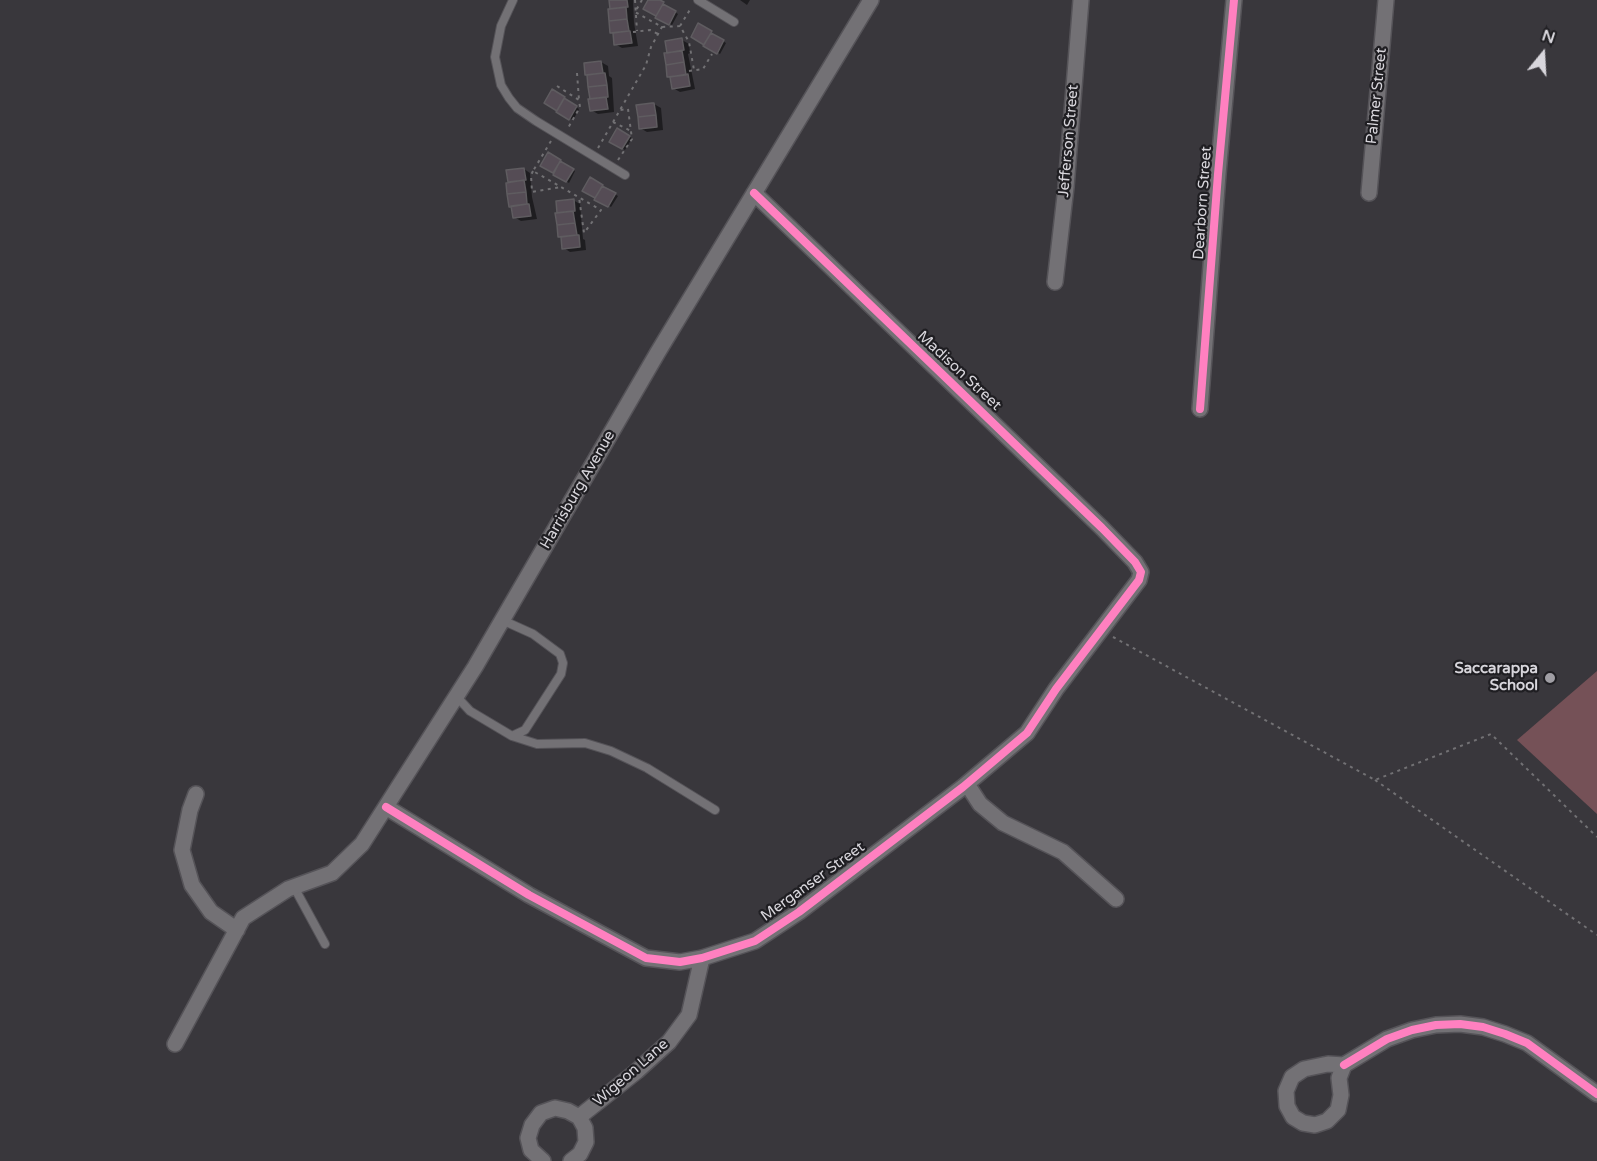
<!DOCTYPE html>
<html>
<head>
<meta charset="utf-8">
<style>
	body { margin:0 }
	#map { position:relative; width:1597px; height:1161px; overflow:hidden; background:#39373c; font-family:"Varela Round",sans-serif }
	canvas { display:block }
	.north { position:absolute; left:1513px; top:24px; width:60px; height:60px; -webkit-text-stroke:4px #1f1e22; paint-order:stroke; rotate:18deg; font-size:16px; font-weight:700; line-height:24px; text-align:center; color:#d8d6dc }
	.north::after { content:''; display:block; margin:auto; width:21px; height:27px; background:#d8d6dc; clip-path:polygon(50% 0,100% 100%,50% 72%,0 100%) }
</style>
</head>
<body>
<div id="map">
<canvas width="1597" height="1161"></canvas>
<div class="north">N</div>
</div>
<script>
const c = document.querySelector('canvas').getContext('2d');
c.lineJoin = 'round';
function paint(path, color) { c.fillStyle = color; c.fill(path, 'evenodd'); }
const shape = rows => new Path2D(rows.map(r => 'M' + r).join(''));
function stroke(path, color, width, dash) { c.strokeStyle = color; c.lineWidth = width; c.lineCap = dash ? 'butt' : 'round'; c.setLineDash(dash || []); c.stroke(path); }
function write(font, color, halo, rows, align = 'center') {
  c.font = font + ' "Varela Round",sans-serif'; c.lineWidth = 4.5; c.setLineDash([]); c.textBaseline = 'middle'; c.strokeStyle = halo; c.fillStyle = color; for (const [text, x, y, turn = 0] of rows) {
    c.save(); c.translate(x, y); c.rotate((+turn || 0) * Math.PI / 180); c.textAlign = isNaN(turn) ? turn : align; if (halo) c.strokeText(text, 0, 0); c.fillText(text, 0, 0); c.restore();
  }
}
paint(shape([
	[1597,671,1597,814,1517,740]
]), '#755157');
paint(shape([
	[611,0,633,0,634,23,638,46,622,48,615,44,614,34,612,32],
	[649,0,657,0,678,14,672,25,645,8],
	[740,0,750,0,747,5],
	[699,26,726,43,720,54,693,37],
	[682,40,689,44,690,53,688,54,695,89,680,92,673,88,672,78,669,76,666,54],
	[601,62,608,66,609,76,612,78,614,112,598,114,591,110,588,75,586,74],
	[552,91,579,109,573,120,546,102],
	[654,104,661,108,663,130,647,132,640,128],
	[617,130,632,138,625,150,611,141],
	[562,164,575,171,569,183,542,165],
	[524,169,530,173,532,197,537,219,521,221,514,217,508,172],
	[590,179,618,196,611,207,584,190],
	[573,200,580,204,583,239,585,240,586,250,570,252,564,248,558,225]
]), '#0007');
const building = shape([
	[609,0,627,0,628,7,610,9,609,0],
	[648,0,660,0,664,2,656,16,643,9,648,0],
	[663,4,676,11,669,25,655,18,663,4],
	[626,7,627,19,609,21,608,9,626,7],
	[627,19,629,31,610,33,609,21,627,19],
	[698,23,712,31,704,45,691,37,698,23],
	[629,31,630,31,632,43,614,45,613,33,629,31],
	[711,33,724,40,717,54,703,46,711,33],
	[682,38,684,50,667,53,665,41,682,38],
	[682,51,684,62,666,65,664,53,682,51],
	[601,61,603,73,585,75,584,63,601,61],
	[684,62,686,75,667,77,666,65,684,62],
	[603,73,605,73,607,85,588,87,587,75,603,73],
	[688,74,690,86,672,89,670,77,688,74],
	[607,85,608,97,590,99,588,87,607,85],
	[552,89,565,97,557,111,544,103,552,89],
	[606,97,608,109,590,111,588,99,606,97],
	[564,98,577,106,569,120,556,112,564,98],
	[652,103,654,103,656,115,638,117,636,105,652,103],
	[656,115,657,127,639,129,638,117,656,115],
	[617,128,630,136,622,149,609,142,617,128],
	[548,152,561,160,553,173,540,166,548,152],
	[560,161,574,169,566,182,553,175,560,161],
	[524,168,526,180,508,182,506,170,524,168],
	[590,177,603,185,595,198,582,191,590,177],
	[524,180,526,192,507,194,506,183,524,180],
	[602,186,616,193,608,207,594,200,602,186],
	[526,192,527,204,509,207,507,194,526,192],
	[574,199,575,211,557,213,556,201,574,199],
	[527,204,529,204,531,216,513,218,511,206,527,204],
	[573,211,575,223,557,225,555,213,573,211],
	[575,223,577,235,558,237,557,225,575,223],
	[577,235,579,235,580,247,562,249,561,237,577,235]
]);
paint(building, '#554c55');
stroke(building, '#5f5c60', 1.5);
const lane = shape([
	[513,0,501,26,495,57,501,85,509,98,517,108,536,121,625,175],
	[698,0,734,22],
	[457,697,470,711,512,736,525,730,561,674,563,663,560,654,533,634,502,620],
	[512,736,537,744,585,743,611,751,647,768,715,810],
	[294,887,325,944]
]);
const street = shape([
	[1369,193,1386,0],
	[1055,282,1066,187,1081,0],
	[1200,409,1218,174,1234,0],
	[967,784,980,804,1003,823,1063,852,1116,899],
	[196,794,190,810,182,850,192,885,211,912,237,930],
	[386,807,529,895,646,958,680,962,702,958,755,941,799,912,963,787,1027,733,1056,689,1139,580,1141,572,1135,562,1102,528,754,193],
	[175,1044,243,918,288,889,332,873,362,844,475,667,658,352,871,0],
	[1328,1064,1344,1065,1339,1078,1341,1095,1338,1110,1327,1121,1315,1125,1303,1123,1293,1117,1287,1106,1286,1091,1292,1077,1304,1069,1328,1064],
	[1344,1065,1387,1039,1412,1030,1436,1025,1460,1024,1483,1027,1505,1034,1527,1043,1597,1094],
	[579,1117,637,1071,669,1042,689,1015,702,958],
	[543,1161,531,1150,528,1138,532,1125,541,1113,555,1108,568,1111,579,1117,585,1128,586,1142,580,1154,571,1161]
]);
stroke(lane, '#555358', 10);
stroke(street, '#555358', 18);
stroke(shape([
	[635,0,637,31],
	[642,0,635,12,662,27,680,26,689,42,694,70],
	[680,26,691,8],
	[633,32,650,30,658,34],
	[689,71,703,69,712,54],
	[577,73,579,100],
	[557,86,579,100,580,107,568,128],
	[613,122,631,131],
	[551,141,533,171,601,210,584,233,579,197],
	[598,148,646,65,651,47,663,25],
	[618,160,632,139,628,109,620,110],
	[533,171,531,175,532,192,561,187],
	[1113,637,1375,780,1491,734,1597,837],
	[1375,780,1597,935]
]), '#727174', 2, [3, 4.5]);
stroke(lane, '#737175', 8);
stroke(street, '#737175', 15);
stroke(shape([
	[1200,409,1218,174,1234,0],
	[386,807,529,895,646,958,680,962,702,958,755,941,799,912,963,787,1027,733,1056,689,1139,580,1141,572,1135,562,1102,528,754,193],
	[1344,1065,1387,1039,1412,1030,1436,1025,1460,1024,1483,1027,1505,1034,1527,1043,1597,1094]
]), '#ff80c0', 8);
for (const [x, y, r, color] of [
	[1550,678,6,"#a09ea4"]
]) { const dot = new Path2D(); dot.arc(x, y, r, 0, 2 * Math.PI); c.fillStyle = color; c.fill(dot); stroke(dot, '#1f1e22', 2); }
write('15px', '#d8d6dc', '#1f1e22', [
	["Palmer Street",1377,96,-84],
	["Jefferson Street",1069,141,-85],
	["Dearborn Street",1203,203,-86],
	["Madison Street",959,371,43],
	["Harrisburg Avenue",578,490,-60],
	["Merganser Street",813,882,-36],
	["Wigeon Lane",631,1073,-41]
]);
write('bold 15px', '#d8d6dc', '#1f1e22', [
	["Saccarappa",1538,669],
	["School",1538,686]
], 'right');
</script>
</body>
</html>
